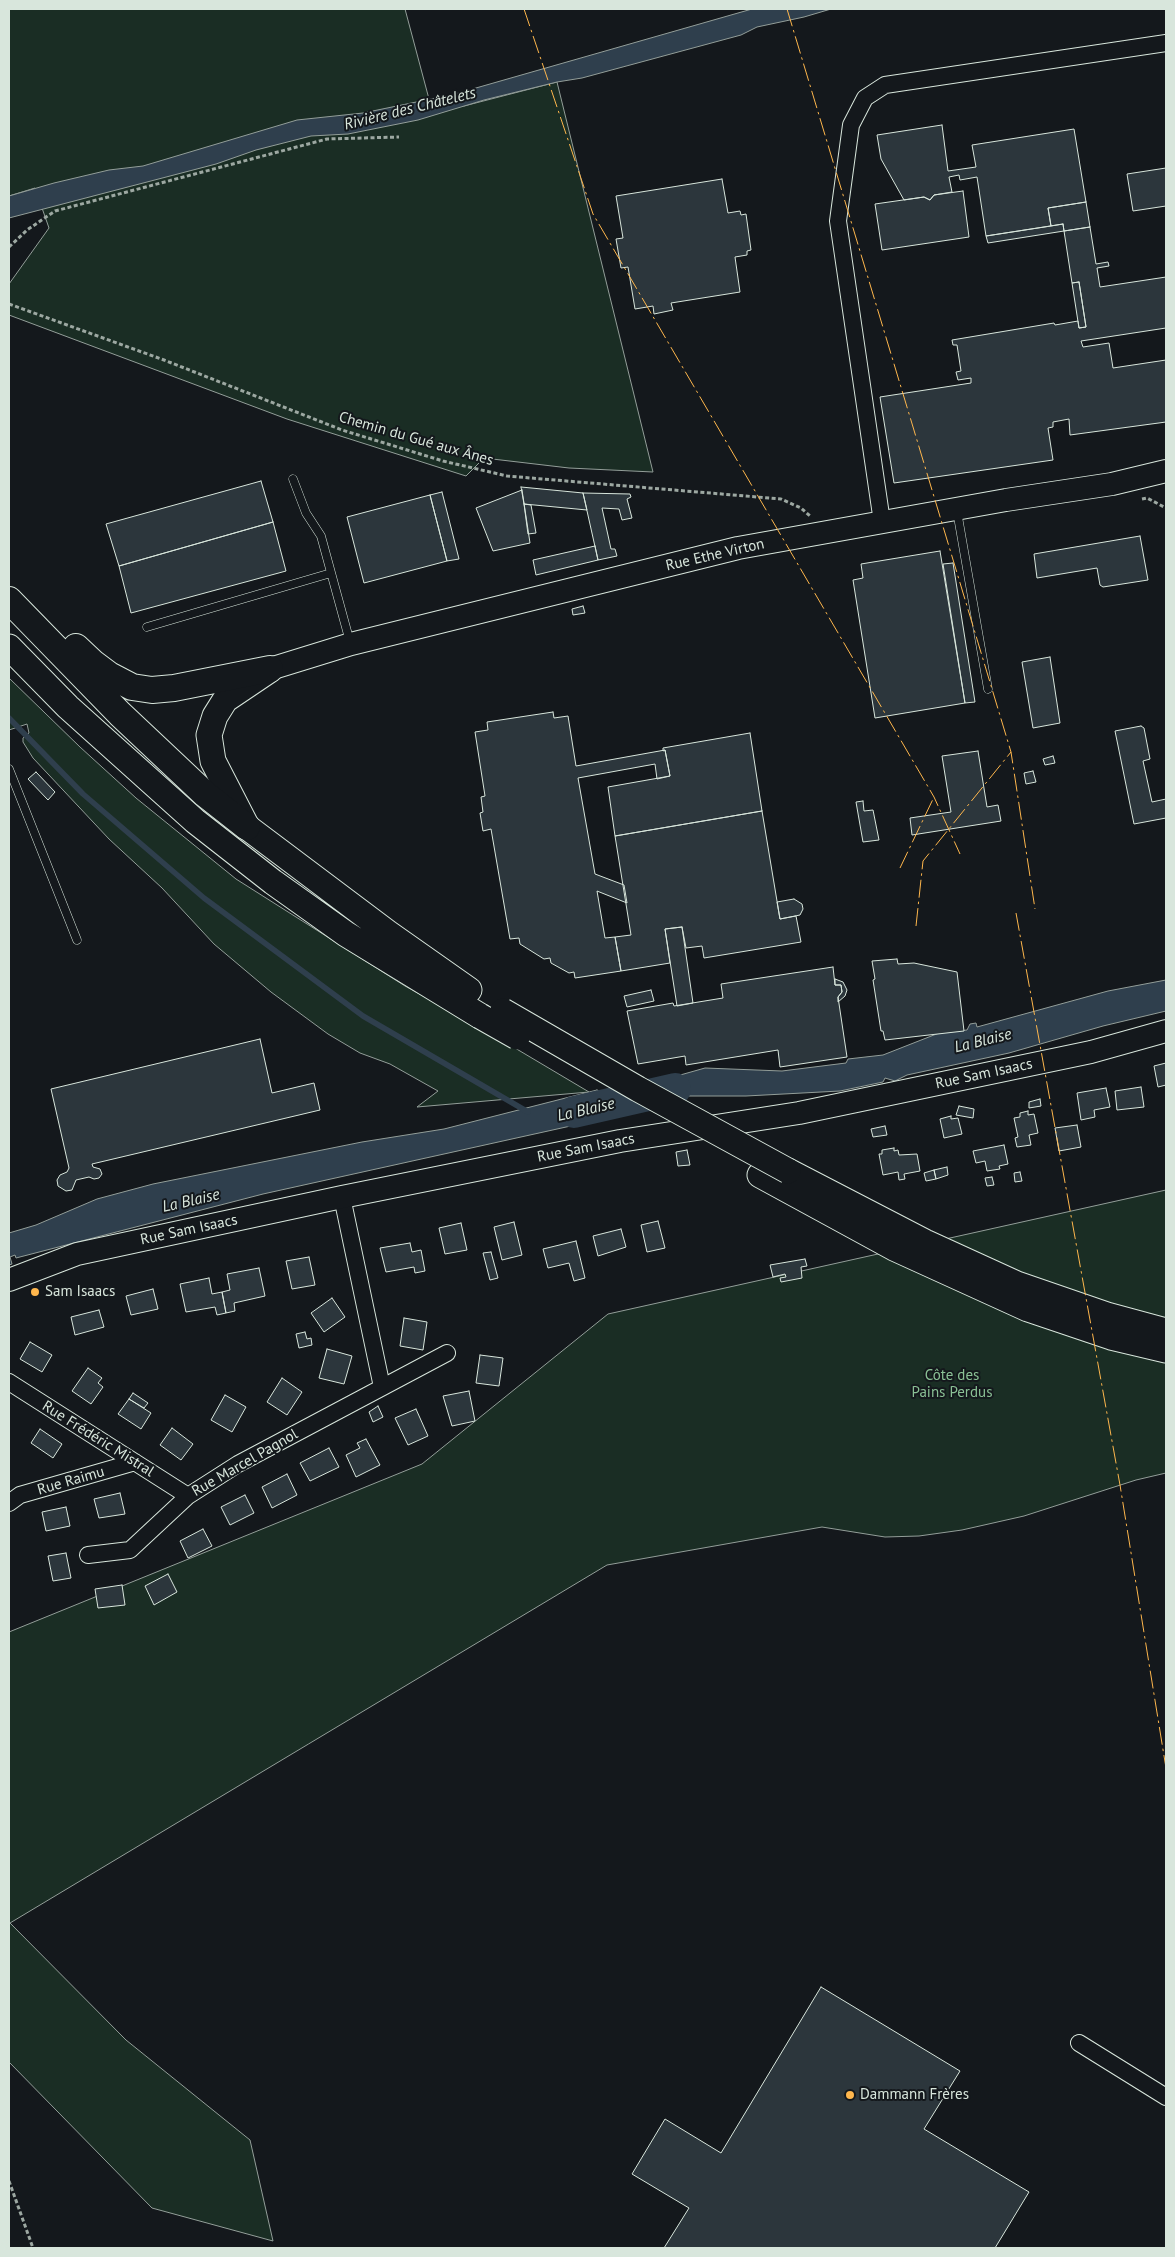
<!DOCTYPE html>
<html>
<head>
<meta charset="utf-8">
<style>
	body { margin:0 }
	#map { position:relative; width:1175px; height:2257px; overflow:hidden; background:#14181c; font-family:"PT Sans",sans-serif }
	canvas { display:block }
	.frame { position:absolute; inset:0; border:10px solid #d8e6dc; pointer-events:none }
</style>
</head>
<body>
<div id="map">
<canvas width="1175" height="2257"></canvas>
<div class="frame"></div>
</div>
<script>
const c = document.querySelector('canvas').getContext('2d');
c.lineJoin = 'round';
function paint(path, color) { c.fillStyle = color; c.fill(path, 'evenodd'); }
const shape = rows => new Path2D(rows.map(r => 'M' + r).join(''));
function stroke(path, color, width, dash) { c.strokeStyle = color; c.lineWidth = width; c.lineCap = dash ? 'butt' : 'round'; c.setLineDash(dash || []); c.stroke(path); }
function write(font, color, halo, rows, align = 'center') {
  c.font = font + ' "PT Sans",sans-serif'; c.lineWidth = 4; c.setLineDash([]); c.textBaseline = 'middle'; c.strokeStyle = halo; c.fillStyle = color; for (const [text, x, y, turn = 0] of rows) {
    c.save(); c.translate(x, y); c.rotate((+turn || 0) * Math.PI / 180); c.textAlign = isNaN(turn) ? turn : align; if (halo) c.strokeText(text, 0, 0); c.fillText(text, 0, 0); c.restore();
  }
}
const green = shape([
	[9,9,405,9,429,99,464,106,557,82,653,472,569,468,484,458,466,476,287,419,9,315,9,284,49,228,35,188,9,196,9,9],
	[9,678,80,747,136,798,236,879,405,986,488,1032,589,1092,417,1107,438,1091,390,1064,360,1053,328,1034,271,992,214,944,162,888,109,839,33,758,23,742,23,738,29,733,27,724,9,730,9,678],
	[1166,1190,1166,1473,1136,1480,1024,1516,962,1530,919,1536,885,1537,822,1527,607,1565,10,1923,126,2040,250,2140,273,2241,152,2208,9,2062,9,1632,422,1464,608,1314,1166,1190]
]);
paint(green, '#1a2d24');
stroke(green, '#939e99', 1);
const water = shape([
	[752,9,831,9,804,17,757,27,741,35,582,78,557,82,484,100,418,120,348,134,311,136,256,150,216,164,9,218,9,196,54,183,109,170,143,166,297,120,363,113,455,94,752,9],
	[1166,980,1166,1011,1103,1026,1009,1053,907,1075,895,1081,885,1078,883,1082,840,1091,746,1096,684,1096,678,1098,652,1083,705,1068,782,1071,846,1063,848,1059,883,1055,939,1033,967,1030,970,1024,976,1023,977,1027,1108,991,1166,980],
	[597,1090,634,1112,263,1194,16,1258,15,1255,10,1257,12,1264,9,1265,9,1233,36,1225,97,1199,153,1184,362,1142,444,1129,597,1090]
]);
paint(water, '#2f3f4d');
stroke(water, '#939e99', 1);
stroke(shape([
	[9,718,83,794,204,898,363,1016,528,1112]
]), '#2f3f4d', 5.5);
stroke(shape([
	[574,1112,675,1089]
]), '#2f3f4d', 32);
const building = shape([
	[942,125,948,171,976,167,972,145,1074,129,1086,202,1048,208,1051,226,986,236,977,177,960,180,959,175,949,177,952,192,934,195,930,200,924,197,904,200,881,159,877,135,942,125],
	[1166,168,1166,206,1133,211,1127,174,1166,168],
	[722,179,728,213,740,211,741,215,746,214,751,250,747,251,747,255,735,257,740,292,671,303,673,310,654,314,653,306,635,309,628,267,621,268,616,239,623,238,616,196,722,179],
	[963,191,969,237,882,250,875,204,924,197,930,200,934,195,963,191],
	[1086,202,1090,227,1064,231,1063,224,1051,226,1048,208,1086,202],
	[1063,224,1064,231,988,243,986,236,1063,224],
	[1090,227,1096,264,1108,262,1109,266,1097,268,1100,287,1166,277,1166,328,1081,341,1083,347,1109,343,1113,368,1166,360,1166,422,1070,435,1069,419,1053,422,1053,427,1048,428,1053,460,894,483,880,397,971,383,971,378,958,380,956,372,961,371,957,345,953,345,952,340,1054,323,1055,325,1078,321,1079,328,1086,327,1079,282,1072,283,1064,231,1090,227],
	[1079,282,1086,327,1079,328,1072,283,1079,282],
	[261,481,273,522,119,566,106,524,261,481],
	[521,487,583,493,587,510,524,504,521,487],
	[522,490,530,543,493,551,476,508,522,490],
	[442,492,459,559,447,561,430,495,442,492],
	[583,493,630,494,631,497,627,499,632,518,622,520,619,509,602,508,611,549,615,549,617,556,598,560,583,493],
	[430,495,447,561,364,583,347,517,430,495],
	[524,504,531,505,536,533,528,534,524,504],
	[273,522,286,571,131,613,119,566,273,522],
	[1140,536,1148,580,1103,587,1100,585,1097,568,1037,578,1034,554,1140,536],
	[595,546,598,560,536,575,533,560,595,546],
	[940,551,965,703,875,718,853,580,863,578,861,564,940,551],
	[953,563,975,702,965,703,943,564,953,563],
	[583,606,585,613,573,615,572,609,583,606],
	[1050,657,1060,723,1033,728,1022,662,1050,657],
	[553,712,554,718,568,716,576,766,665,750,670,776,657,779,655,764,578,778,595,874,624,885,627,903,597,891,605,938,615,937,621,971,575,978,574,972,569,973,551,963,550,958,544,959,520,944,519,938,510,939,491,829,483,831,480,813,483,812,481,797,485,796,475,732,488,730,487,722,553,712],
	[1141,726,1144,728,1150,759,1143,761,1152,802,1166,799,1166,818,1134,824,1115,731,1141,726],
	[750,733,762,811,615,836,608,787,670,776,665,750,663,751,663,748,750,733],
	[978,751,987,807,998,805,1001,821,912,835,910,818,951,812,942,756,978,751],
	[1053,756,1055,763,1045,765,1043,759,1053,756],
	[1033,771,1036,782,1026,784,1024,773,1033,771],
	[36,772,55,792,48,800,28,779,36,772],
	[863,801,864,811,873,810,879,840,863,842,856,802,863,801],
	[762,811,780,919,796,916,801,942,704,958,702,946,686,948,682,927,665,929,670,963,621,971,615,937,631,935,615,836,762,811],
	[794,899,802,904,803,909,800,915,780,919,777,902,794,899],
	[682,927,693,1003,677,1006,665,929,682,927],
	[897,959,898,964,914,963,957,972,964,1031,885,1040,883,1031,881,1031,873,980,875,979,872,961,897,959],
	[833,967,835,985,841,985,842,992,838,997,847,1057,780,1067,778,1050,686,1065,685,1056,638,1064,627,1011,673,1003,674,1006,723,998,721,984,833,967],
	[835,979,843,982,847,990,845,996,838,1002,838,997,842,992,841,985,835,985,835,979],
	[651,990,654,1001,627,1007,624,996,651,990],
	[260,1039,272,1093,314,1083,320,1110,92,1164,93,1167,100,1169,102,1174,99,1178,94,1179,89,1177,76,1180,72,1190,66,1191,58,1186,57,1180,60,1175,67,1172,69,1168,51,1089,260,1039],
	[1166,1063,1166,1085,1158,1087,1154,1066,1166,1063],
	[1141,1087,1144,1107,1117,1110,1115,1091,1141,1087],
	[1106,1088,1110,1107,1094,1110,1095,1117,1081,1120,1077,1093,1106,1088],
	[1040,1099,1041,1106,1029,1108,1029,1102,1040,1099],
	[959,1106,974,1109,973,1118,956,1115,959,1106],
	[1028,1111,1028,1115,1034,1114,1038,1133,1029,1135,1031,1145,1017,1147,1015,1138,1018,1137,1014,1118,1020,1117,1020,1113,1028,1111],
	[951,1116,951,1119,958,1118,962,1134,944,1138,940,1119,951,1116],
	[1077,1125,1081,1147,1059,1151,1055,1128,1077,1125],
	[885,1126,887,1135,873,1137,871,1129,885,1126],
	[1004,1145,1008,1164,999,1166,1000,1169,987,1171,985,1161,976,1163,973,1151,1004,1145],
	[894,1148,894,1151,898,1150,899,1155,917,1154,920,1171,904,1174,905,1179,899,1180,898,1172,883,1175,879,1154,882,1154,882,1150,894,1148],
	[687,1150,690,1165,678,1166,676,1152,687,1150],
	[947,1167,948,1175,936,1179,934,1170,947,1167],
	[934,1170,936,1179,926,1181,924,1173,934,1170],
	[1020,1172,1022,1181,1015,1182,1014,1173,1020,1172],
	[992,1177,994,1185,987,1186,985,1178,992,1177],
	[658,1221,665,1248,647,1252,641,1225,658,1221],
	[514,1222,522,1255,502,1260,494,1227,514,1222],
	[461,1223,467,1250,445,1254,439,1228,461,1223],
	[621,1229,626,1247,598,1256,593,1236,621,1229],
	[576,1241,585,1278,574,1281,569,1263,548,1268,543,1249,576,1241],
	[410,1243,412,1252,421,1250,425,1271,415,1273,414,1267,386,1272,380,1248,410,1243],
	[491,1252,498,1278,490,1280,483,1253,491,1252],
	[309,1257,315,1285,292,1289,286,1261,309,1257],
	[805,1259,807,1266,801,1267,802,1278,781,1282,780,1278,786,1277,785,1274,773,1277,770,1265,805,1259],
	[259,1268,265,1296,234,1303,235,1311,226,1313,222,1292,230,1290,227,1274,259,1268],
	[209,1278,212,1294,222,1292,226,1313,217,1315,215,1307,186,1312,180,1284,209,1278],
	[153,1289,158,1309,131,1315,126,1296,153,1289],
	[332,1298,345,1317,324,1332,311,1313,332,1298],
	[99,1310,104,1327,75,1335,71,1317,99,1310],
	[404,1318,427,1322,423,1350,400,1346,404,1318],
	[305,1332,307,1339,311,1338,312,1345,299,1348,296,1334,305,1332],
	[30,1342,52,1355,42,1372,20,1359,30,1342],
	[327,1349,352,1356,344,1384,319,1378,327,1349],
	[480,1355,503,1358,499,1386,476,1383,480,1355],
	[88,1368,102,1378,98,1383,103,1387,91,1404,72,1391,88,1368],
	[282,1378,302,1392,287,1415,267,1402,282,1378],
	[469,1391,475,1421,452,1426,443,1396,469,1391],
	[133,1393,148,1403,144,1408,129,1399,133,1393],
	[225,1395,246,1407,232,1432,211,1420,225,1395],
	[129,1399,151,1413,141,1429,118,1414,129,1399],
	[378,1406,383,1417,373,1422,369,1412,378,1406],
	[416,1409,428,1436,408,1445,395,1418,416,1409],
	[172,1428,193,1444,181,1460,160,1445,172,1428],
	[40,1429,62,1444,53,1458,31,1443,40,1429],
	[366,1439,380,1465,356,1477,346,1455,360,1448,357,1443,366,1439],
	[329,1448,339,1467,310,1481,300,1463,329,1448],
	[287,1474,297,1495,272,1508,262,1487,287,1474],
	[120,1493,125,1514,99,1518,94,1499,120,1493],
	[245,1495,254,1513,230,1525,221,1507,245,1495],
	[66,1507,70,1526,46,1531,42,1512,66,1507],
	[203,1529,212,1546,188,1558,180,1541,203,1529],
	[66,1553,71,1578,53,1581,48,1556,66,1553],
	[168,1574,177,1592,154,1605,145,1586,168,1574],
	[122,1585,125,1605,98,1608,95,1589,122,1585],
	[821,1987,960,2071,924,2129,1029,2192,995,2248,664,2248,689,2208,632,2174,665,2119,721,2153,821,1987]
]);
paint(building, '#2c363c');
stroke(building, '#d8e6dc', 1);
const service = shape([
	[293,479,306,513,321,536,350,642],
	[957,511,988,689],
	[147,627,331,573],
	[9,769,77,940]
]);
const minor = shape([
	[882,522,838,221,851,125,865,98,885,85,1166,43],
	[342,1197,382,1387],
	[9,1382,188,1496],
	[9,1503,20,1495,135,1462],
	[88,1555,130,1550,188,1496,238,1464,447,1353],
	[1079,2043,1166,2097]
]);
const secondary = shape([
	[270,669,351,644,738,548,1006,500,1112,484,1166,471],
	[9,1280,77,1254,342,1197,620,1141,799,1113,1091,1052,1166,1031]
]);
const primary = shape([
	[9,647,68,707,195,821,273,882,346,934,480,1016],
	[268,671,225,700,215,716,209,735,213,761,247,827,388,933,469,990],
	[788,1171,925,1242,1017,1284,1107,1315,1166,1331],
	[760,1175,894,1248,1028,1309,1111,1337,1166,1350]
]);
const trunk = shape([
	[9,600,120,714,205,794,247,827],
	[76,647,93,663,109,675,132,687,152,690,174,688,270,669]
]);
stroke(service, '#d8e6dc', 9);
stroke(minor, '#d8e6dc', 18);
stroke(secondary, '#d8e6dc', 24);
stroke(primary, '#d8e6dc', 27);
stroke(trunk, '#d8e6dc', 28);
stroke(shape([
	[9,247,27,230,55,211,327,139,399,137],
	[9,304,164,360,342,430,443,461,507,476,781,499,801,508,810,516],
	[1142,499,1147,498,1166,508],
	[9,2181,33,2248]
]), '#9da8a2', 3, [4, 2.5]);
stroke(service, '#14181c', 8);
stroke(minor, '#14181c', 16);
stroke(secondary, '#14181c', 22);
stroke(primary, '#14181c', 25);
stroke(trunk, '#14181c', 26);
const primaryBridge = shape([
	[503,1011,638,1089,788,1171],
	[480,1016,517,1037]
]);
stroke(primaryBridge, '#d8e6dc', 27, []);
stroke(primaryBridge, '#14181c', 25);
stroke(shape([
	[524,9,593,214,934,797,960,854],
	[787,9,1011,752,1035,909],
	[900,868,934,797],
	[1016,913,1120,1485,1166,1768],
	[916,926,923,861,1011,752]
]), '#ffb74d', 1, [18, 4, 2.5, 4]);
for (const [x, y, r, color] of [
	[35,1292,5,"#ffb74d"],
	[850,2095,5,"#ffb74d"]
]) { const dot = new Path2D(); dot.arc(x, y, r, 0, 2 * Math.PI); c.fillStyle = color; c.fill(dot); stroke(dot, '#14181c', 2); }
write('15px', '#d8e6dc', '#14181c', [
	["Chemin du Gué aux Ânes",416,439,16],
	["Rue Ethe Virton",715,555,-13],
	["Rue Sam Isaacs",984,1074,-12],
	["Rue Sam Isaacs",586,1148,-11],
	["Rue Sam Isaacs",189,1230,-12],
	["Rue Frédéric Mistral",98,1439,32],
	["Rue Marcel Pagnol",245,1463,-30],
	["Rue Raimu",71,1481,-16]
]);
write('15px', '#d8e6dc', '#14181c', [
	["Sam Isaacs",45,1292],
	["Dammann Frères",860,2095]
], 'left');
write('15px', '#8ac095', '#14181c', [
	["Côte des",952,1376],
	["Pains Perdus",952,1393]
]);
write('italic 16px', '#d8e6dc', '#14181c', [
	["Rivière des Châtelets",410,109,-14],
	["La Blaise",983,1041,-14],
	["La Blaise",586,1110,-13],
	["La Blaise",191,1201,-13]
]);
</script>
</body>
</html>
